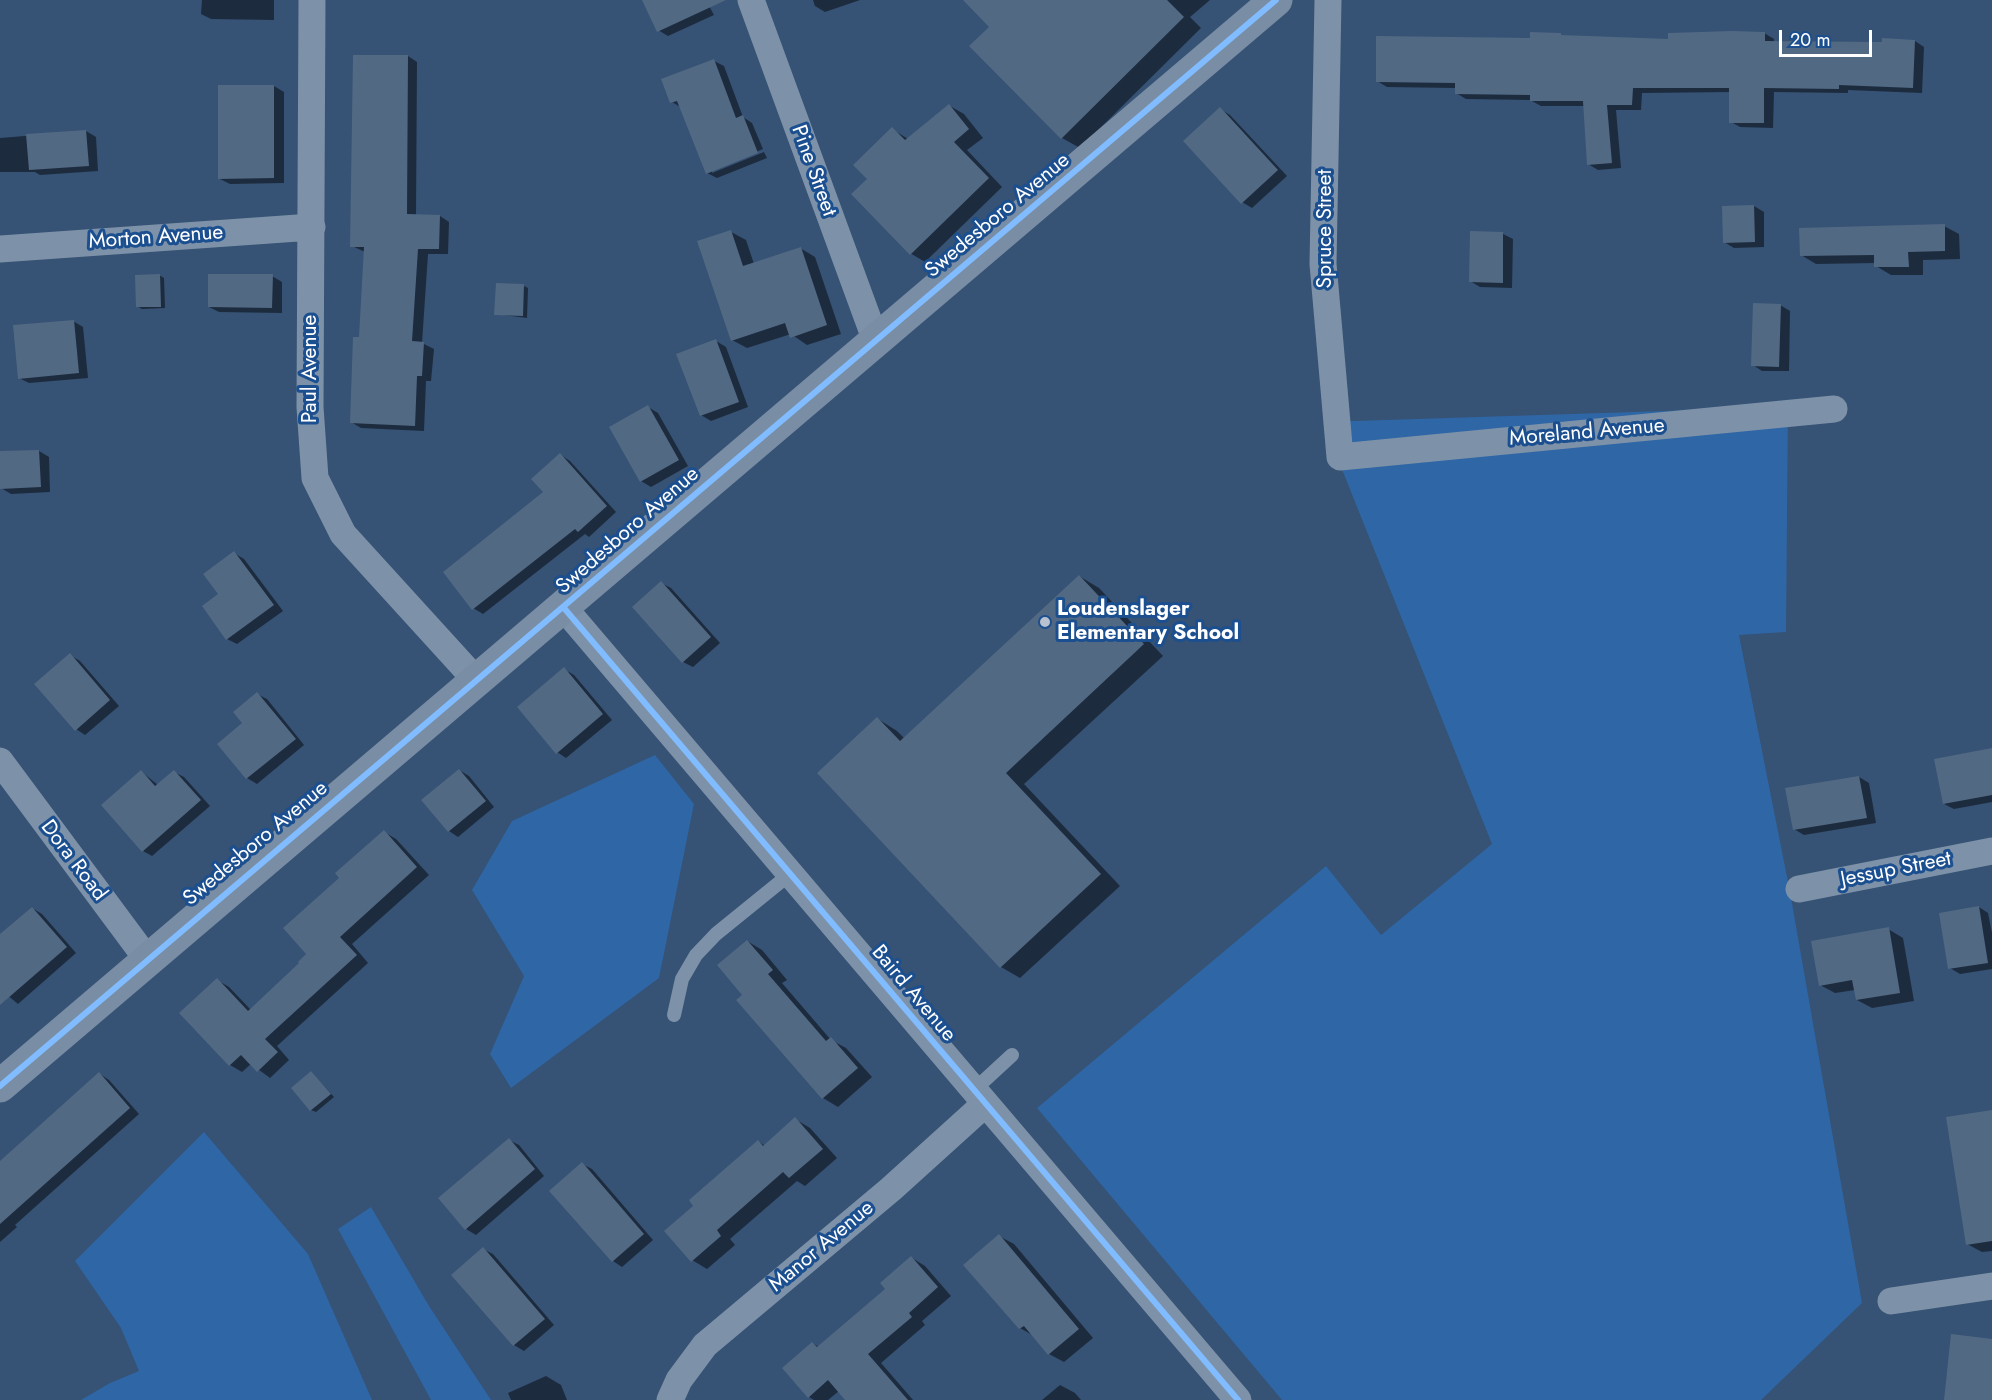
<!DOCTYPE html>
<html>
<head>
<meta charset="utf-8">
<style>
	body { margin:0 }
	#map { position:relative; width:1992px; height:1400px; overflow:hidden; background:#365274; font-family:Jost,sans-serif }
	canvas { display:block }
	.scale { position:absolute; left:1779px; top:30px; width:93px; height:27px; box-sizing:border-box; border:3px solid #fff; border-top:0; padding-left:8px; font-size:18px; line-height:21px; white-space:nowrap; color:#fff; -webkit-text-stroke:4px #1b4f8f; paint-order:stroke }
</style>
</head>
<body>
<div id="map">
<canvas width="1992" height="1400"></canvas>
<div class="scale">20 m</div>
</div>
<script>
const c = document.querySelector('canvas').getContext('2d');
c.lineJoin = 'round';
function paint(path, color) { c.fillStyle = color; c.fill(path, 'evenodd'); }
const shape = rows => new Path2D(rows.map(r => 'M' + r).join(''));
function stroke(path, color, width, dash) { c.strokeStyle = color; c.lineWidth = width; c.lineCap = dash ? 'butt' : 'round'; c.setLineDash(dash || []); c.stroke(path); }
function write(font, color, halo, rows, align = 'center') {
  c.font = font + ' Jost,sans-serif'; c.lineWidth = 6; c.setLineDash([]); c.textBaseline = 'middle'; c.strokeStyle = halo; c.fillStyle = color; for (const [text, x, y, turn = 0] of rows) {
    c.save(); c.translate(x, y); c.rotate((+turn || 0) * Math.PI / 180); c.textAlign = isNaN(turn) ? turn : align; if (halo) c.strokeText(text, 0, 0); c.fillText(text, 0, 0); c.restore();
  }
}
paint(shape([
	[1788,407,1786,632,1739,635,1790,892,1862,1303,1761,1400,1282,1400,1037,1108,1326,866,1381,935,1492,844,1323,422],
	[655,755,694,804,659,978,511,1088,490,1054,524,976,472,890,512,821],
	[204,1132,308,1254,372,1400,81,1400,110,1383,139,1371,121,1328,75,1261],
	[371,1207,429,1306,491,1400,431,1400,338,1229]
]), '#2f66a5');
paint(shape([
	[202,0,274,0,274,20,211,19,201,14],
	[644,0,706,0,714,15,668,36,658,30],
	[813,0,860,0,825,12,815,6],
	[965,0,1210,0,1190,17,1201,28,1080,148,1062,138,991,27],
	[1764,33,1774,39,1774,42,1883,44,1915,41,1924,47,1922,93,1848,90,1848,93,1774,92,1773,128,1740,127,1731,122,1731,92,1642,93,1641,110,1616,110,1621,168,1598,170,1588,164,1584,106,1541,106,1530,100,1466,99,1456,93,1456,88,1387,87,1377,81,1532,39,1532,34,1670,41],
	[408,56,417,62,416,215,440,216,449,222,448,254,428,254,422,343,434,349,431,381,426,381,424,431,361,428,351,422,361,339,365,252,352,246],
	[714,61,724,66,743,117,752,123,763,149,712,170,712,173,764,152,767,158,717,178,707,173,682,108,672,102],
	[274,86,284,92,284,183,230,184,220,179],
	[950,106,964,114,983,138,967,150,1002,187,925,262,910,253,869,179,892,129,908,139],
	[1220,109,1230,115,1287,176,1252,208,1242,202],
	[86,131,96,137,98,171,40,175,35,172,0,172,0,138],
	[1754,206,1764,212,1764,247,1734,248,1724,242],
	[1944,226,1959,234,1960,259,1923,260,1923,275,1891,275,1876,266,1876,263,1816,264,1801,255],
	[731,232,746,240,754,264,800,248,815,257,841,334,807,345,791,334,747,348,732,340],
	[1503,234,1513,239,1512,288,1480,287,1470,281],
	[159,275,164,278,165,308,142,309,137,306],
	[272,276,282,282,282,313,219,312,209,307],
	[524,286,528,288,527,318,496,314],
	[1780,305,1790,311,1789,371,1762,371,1753,365],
	[73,321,83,327,88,378,29,383,19,378],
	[716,341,726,347,748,407,711,421,701,415],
	[648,407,658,413,688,466,651,487,641,481],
	[39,451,49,457,50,492,11,494,1,488,0,452],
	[561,455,570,461,616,512,589,537,585,534,483,614,473,608,545,493],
	[234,553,244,559,283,611,237,644,227,639,220,595],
	[1079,576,1099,588,1163,656,1024,784,1120,886,1020,978,1001,967,878,719,897,731,905,739],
	[661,583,671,588,720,643,693,667,683,662],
	[70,655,80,661,119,706,85,735,76,729],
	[564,669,574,675,612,720,566,758,557,752],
	[257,694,267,699,304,745,257,784,247,778,244,724],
	[1992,750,1992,802,1954,809,1944,804],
	[459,770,469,776,494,807,458,837,449,831],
	[142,772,158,785,174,772,184,777,210,806,152,856,143,851],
	[1859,777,1869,783,1876,823,1804,835,1794,829],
	[384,832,396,839,429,875,352,944,368,963,277,1046,289,1060,270,1078,251,1064,242,1072,230,1065,217,980,229,987,251,1010,302,963,342,878],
	[1979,907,1988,913,1992,933,1992,969,1960,974,1950,968],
	[32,908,42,914,76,953,18,1004,0,989,0,936],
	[1888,929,1903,938,1914,1001,1872,1008,1857,1000,1855,990,1835,993,1820,985],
	[747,941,762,950,787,980,782,983,831,1040,846,1048,872,1077,838,1107,823,1098,738,1000,744,995],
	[312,1073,334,1097,316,1112,311,1110],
	[100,1074,109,1080,139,1114,15,1225,17,1227,0,1242,0,1163],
	[1992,1111,1992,1251,1982,1252,1967,1244],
	[795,1119,810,1128,837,1158,805,1186,797,1181,730,1239,735,1245,707,1269,692,1260,695,1206,758,1141,765,1146],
	[509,1140,519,1145,544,1176,476,1235,466,1229],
	[582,1164,592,1169,653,1240,622,1267,613,1261],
	[999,1236,1014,1244,1093,1338,1064,1362,1049,1354,1034,1336,1020,1328,965,1265],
	[483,1249,493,1254,554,1325,524,1351,514,1345,453,1275],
	[912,1258,925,1266,951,1296,922,1321,925,1325,881,1363,913,1400,847,1400,839,1391,828,1400,814,1400,809,1397,812,1343,819,1347,887,1289],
	[546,1376,561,1385,567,1400,511,1400,508,1393],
	[1060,1385,1075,1393,1081,1400,1042,1400]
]), '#0007');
paint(shape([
	[642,0,726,0,657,32],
	[963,0,1167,0,1184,17,1061,139,969,46,989,27],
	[1732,31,1765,32,1765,41,1882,42,1882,38,1915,40,1913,88,1839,85,1839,89,1764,88,1764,123,1729,123,1729,88,1633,88,1632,105,1607,105,1612,163,1587,165,1583,101,1530,101,1530,95,1455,94,1455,83,1376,82,1376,36,1530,38,1530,32,1561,33,1561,35,1668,39,1668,33],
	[353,55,408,55,407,214,440,215,439,249,418,249,412,341,424,342,422,376,417,376,415,426,350,423,353,337,359,337,364,247,350,247],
	[714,59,736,118,743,115,758,153,706,174,677,101,670,103,661,79],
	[218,85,274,85,274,178,218,179],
	[949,104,969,129,954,142,989,178,910,255,851,194,867,179,853,165,892,127,905,140],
	[1220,107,1278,170,1241,204,1183,141],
	[86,130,89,166,29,170,26,134],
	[1754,205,1755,242,1723,243,1722,206],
	[1945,224,1945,251,1908,252,1909,267,1874,267,1874,255,1800,256,1799,228],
	[731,230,743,266,801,247,827,325,790,338,785,323,731,341,697,241],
	[1470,231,1503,232,1503,283,1469,282],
	[160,274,161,307,136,307,135,275],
	[208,274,273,274,272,308,208,307],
	[496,283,524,284,523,316,494,315],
	[1753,303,1781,304,1779,367,1751,366],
	[74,320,79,373,18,379,13,325],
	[716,339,739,402,700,416,676,354],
	[648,405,679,460,640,482,609,427],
	[39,450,41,487,0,489,0,451],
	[560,453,607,506,578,532,575,529,472,610,443,572,543,492,531,479],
	[234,551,274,605,226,640,202,606,218,594,203,574],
	[1079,575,1144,644,1006,773,1101,874,1000,968,817,773,877,717,900,741],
	[661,581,711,637,682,663,632,607],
	[70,653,110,700,75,731,34,684],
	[564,667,603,714,556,754,517,707],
	[257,692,296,739,246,779,217,744,242,723,233,712],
	[1992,748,1992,795,1943,804,1934,759],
	[459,769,486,801,448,832,421,800],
	[141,770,155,786,174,770,201,800,142,852,101,805],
	[1859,776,1867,818,1793,830,1785,788],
	[384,830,417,867,340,937,357,955,265,1039,278,1052,257,1072,241,1055,229,1066,179,1013,217,978,248,1011,299,963,298,962,306,954,283,928,339,878,335,873],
	[1979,906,1988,963,1948,969,1939,913],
	[32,907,67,947,0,1005,0,934],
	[1889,927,1900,993,1856,1000,1852,980,1819,986,1811,941],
	[747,940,773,970,768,974,826,1041,831,1037,858,1068,822,1099,736,1000,742,995,717,965],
	[311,1071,331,1094,310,1111,291,1088],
	[99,1072,130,1108,0,1224,0,1161],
	[1992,1110,1992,1241,1966,1245,1946,1117],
	[795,1117,823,1149,789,1178,783,1172,717,1230,721,1236,691,1262,664,1231,693,1206,689,1200,758,1140,763,1146],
	[509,1138,535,1169,465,1230,438,1198],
	[582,1162,644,1234,612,1262,549,1191],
	[999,1234,1079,1329,1048,1355,1024,1326,1019,1329,963,1265],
	[483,1247,545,1319,513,1346,451,1275],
	[911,1256,938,1287,909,1313,912,1317,868,1354,908,1400,845,1400,828,1380,808,1398,782,1368,812,1342,817,1347,885,1289,880,1283],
	[1951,1334,1992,1339,1992,1400,1944,1400]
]), '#526984');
stroke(shape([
	[674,1015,682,979,696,955,716,934,790,874],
	[974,1090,1012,1055]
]), '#7d92a8', 14);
stroke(shape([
	[312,0,310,407,315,478,343,534,475,679],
	[751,0,876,341],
	[1328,0,1323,264,1340,457,1834,409],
	[0,249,312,227],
	[564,608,1238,1400],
	[0,761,147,959],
	[1799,889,1992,851],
	[1891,1301,1992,1286],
	[670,1400,679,1380,705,1345,891,1189,985,1104]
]), '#7d92a8', 27);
stroke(shape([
	[0,1086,1276,0]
]), '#798da4', 33);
stroke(shape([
	[564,608,1238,1400],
	[0,1086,1276,0]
]), '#80bcff', 6);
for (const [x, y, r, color] of [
	[1045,622,6,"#b9c2ce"]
]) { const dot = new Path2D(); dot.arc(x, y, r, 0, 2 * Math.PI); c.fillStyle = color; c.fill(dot); stroke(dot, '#1b4f8f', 2); }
write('21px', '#fff', '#1b4f8f', [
	["Pine Street",813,171,70],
	["Swedesboro Avenue",998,216,-40],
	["Spruce Street",1326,229,-90],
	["Morton Avenue",156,238,-4],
	["Paul Avenue",311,369,-90],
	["Moreland Avenue",1587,433,-5],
	["Swedesboro Avenue",628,531,-41],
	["Swedesboro Avenue",256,844,-40],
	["Dora Road",73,861,53],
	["Jessup Street",1896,870,-11],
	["Baird Avenue",913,994,50],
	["Manor Avenue",822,1247,-40]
]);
write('bold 21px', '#fff', '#1b4f8f', [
	["Loudenslager",1057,610],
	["Elementary School",1057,634]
], 'left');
</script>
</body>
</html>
